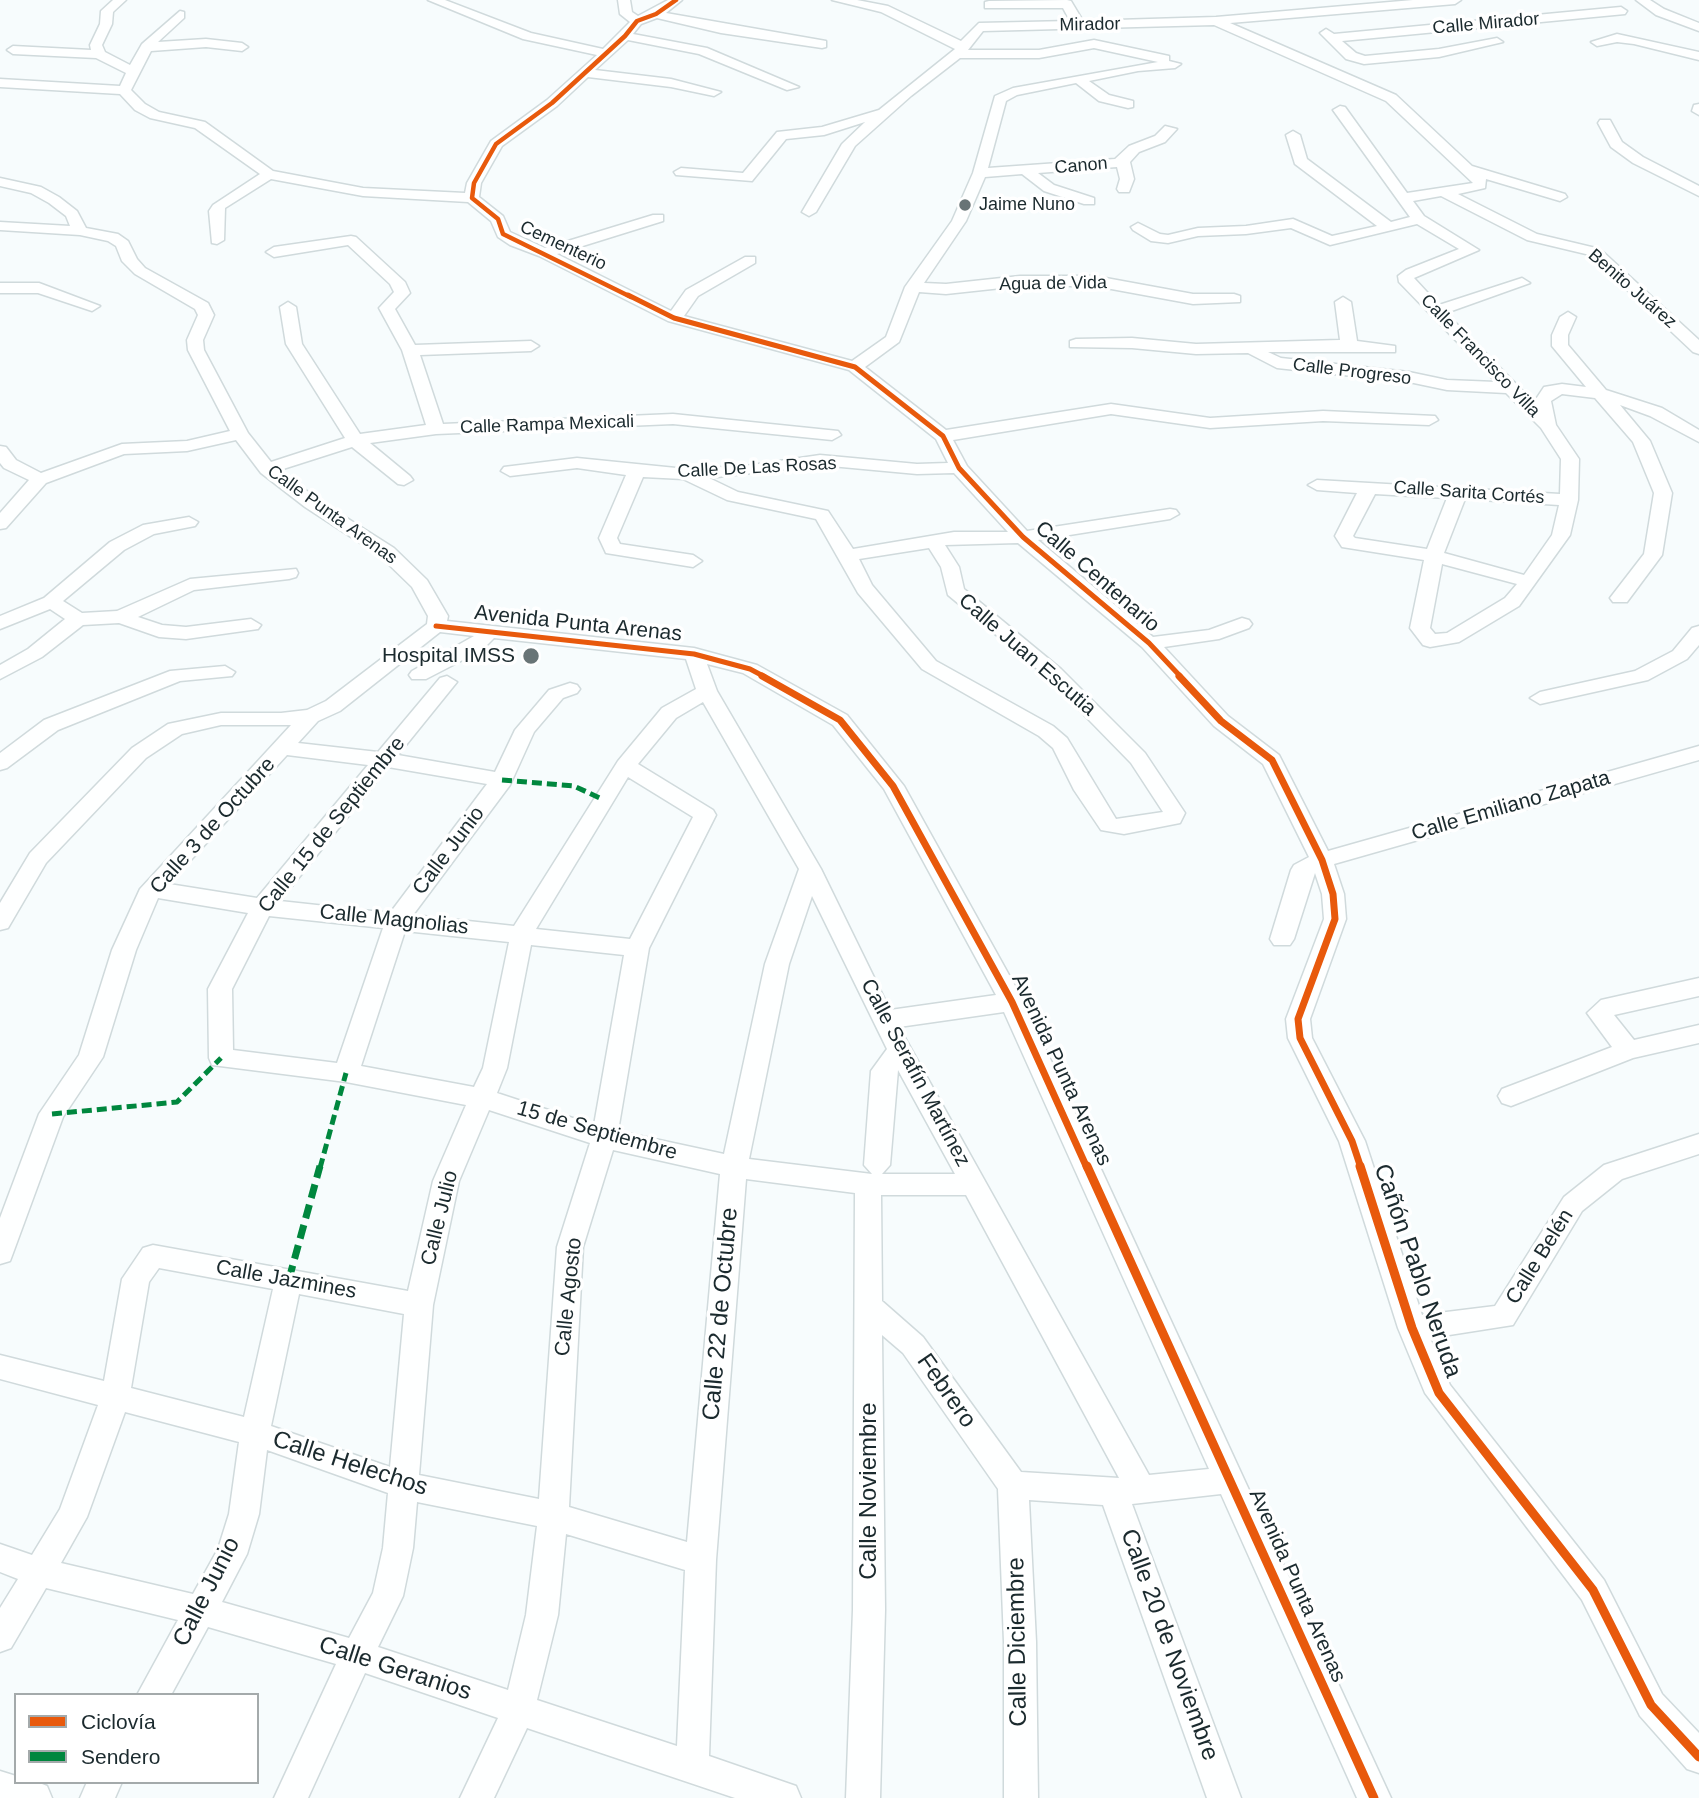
<!DOCTYPE html>
<html>
<head>
<meta charset="utf-8">
<style>
	body { margin:0 }
	#map { position:relative; width:1699px; height:1798px; overflow:hidden; background:#f7fcfd; font-family:Arial,sans-serif }
	canvas { display:block }
	.legend { position:absolute; left:14px; top:1693px; width:245px; height:91px; box-sizing:border-box; background:#fff; border:2px solid #a4aaab; margin:0; padding:9px 12px; list-style:none; font-size:21px; color:#1b2a2e }
	.legend li { display:flex; align-items:center; gap:14px; height:35px }
	.legend b { width:35px; border:2px solid #a4aaab }
</style>
</head>
<body>
<div id="map">
<canvas width="1699" height="1798"></canvas>
<ul class="legend">
<li><b style="height:9px;background:#e8590c"></b>Ciclovía</li>
<li><b style="height:9px;background:#00873e"></b>Sendero</li>
</ul>
</div>
<script>
const c = document.querySelector('canvas').getContext('2d');
c.lineJoin = 'round';
const shape = rows => new Path2D(rows.map(r => 'M' + r).join(''));
function stroke(path, color, width, dash) { c.strokeStyle = color; c.lineWidth = width; c.lineCap = dash ? 'butt' : 'round'; c.setLineDash(dash || []); c.stroke(path); }
function paint(path, color) { c.fillStyle = color; c.fill(path, 'evenodd'); }
function write(font, color, halo, rows, align = 'center') {
  c.font = font + ' Arial,sans-serif'; c.lineWidth = 7; c.setLineDash([]); c.textBaseline = 'middle'; c.strokeStyle = halo; c.fillStyle = color; for (const [text, x, y, turn = 0] of rows) {
    c.save(); c.translate(x, y); c.rotate((+turn || 0) * Math.PI / 180); c.textAlign = isNaN(turn) ? turn : align; if (halo) c.strokeText(text, 0, 0); c.fillText(text, 0, 0); c.restore();
  }
}
const minor = shape([
	[113,0,126,0,113,12,112,24,102,45,105,52,130,65,142,44,180,11,184,12,184,18,158,42,206,39,242,43,248,47,242,51,206,47,151,51,131,90,145,104,159,112,205,122,273,171,363,188,465,193,467,183,491,141,547,100,597,55,523,39,428,0,445,0,531,33,603,49,630,22,620,14,618,0,630,0,632,12,638,16,668,0,682,0,666,13,826,41,826,47,822,48,721,33,657,18,641,24,633,34,707,48,799,87,787,90,699,54,628,40,595,70,671,79,721,92,714,96,671,87,588,77,557,106,502,146,481,183,479,197,503,216,510,232,545,248,653,215,663,215,663,221,557,254,671,311,686,290,745,257,755,257,755,263,698,296,684,316,852,361,886,337,905,287,952,221,973,173,995,96,1013,88,1158,62,1094,48,1039,58,960,58,911,96,855,146,816,212,809,216,802,212,842,144,865,122,824,135,786,139,752,181,676,175,674,172,681,168,743,173,777,132,822,127,879,110,955,49,881,12,832,0,857,0,888,6,961,41,979,23,1070,21,1063,8,985,8,985,2,989,1,1067,0,1071,1,1083,21,1216,17,1413,0,1461,0,1455,4,1230,23,1396,95,1472,166,1565,194,1567,197,1560,201,1486,179,1485,188,1458,194,1537,234,1600,249,1699,340,1699,354,1693,352,1590,255,1527,240,1441,196,1413,201,1424,216,1479,250,1414,278,1439,305,1522,278,1530,283,1446,313,1534,402,1544,387,1562,384,1586,387,1552,346,1552,335,1560,317,1568,312,1576,317,1568,335,1568,345,1606,390,1662,408,1699,430,1699,442,1650,416,1620,405,1650,441,1672,493,1662,555,1627,602,1613,602,1610,598,1644,554,1654,493,1633,442,1595,398,1562,394,1551,401,1556,425,1579,459,1578,500,1570,535,1519,606,1459,642,1430,647,1423,645,1410,628,1424,560,1342,547,1335,536,1357,493,1317,490,1308,485,1317,480,1560,494,1561,459,1541,428,1506,393,1447,390,1409,382,1277,368,1248,353,1196,354,1132,348,1070,347,1070,341,1076,339,1132,338,1196,344,1340,340,1335,302,1343,297,1351,302,1357,341,1395,346,1395,352,1268,352,1281,358,1409,372,1447,380,1496,382,1399,282,1398,276,1406,270,1459,249,1417,224,1330,245,1291,228,1246,234,1198,236,1168,243,1151,241,1133,230,1131,227,1138,223,1160,234,1168,235,1198,228,1246,226,1293,219,1332,236,1377,226,1295,164,1286,135,1293,131,1300,135,1307,159,1391,222,1410,217,1333,110,1340,106,1345,107,1407,193,1473,183,1386,101,1214,25,983,31,968,50,1039,50,1094,40,1169,56,1169,61,1181,64,1175,68,1138,71,1089,81,1109,95,1133,101,1133,107,1128,108,1099,101,1076,83,1017,95,1006,101,988,168,1115,159,1129,146,1155,136,1165,126,1177,129,1165,142,1139,152,1130,162,1134,179,1129,192,1119,192,1117,189,1120,179,1117,167,1038,173,1054,185,1094,198,1094,204,1084,204,1044,191,1022,174,985,177,966,221,924,283,946,284,1020,276,1095,276,1193,294,1234,294,1240,296,1240,302,1193,304,1095,286,1020,286,946,294,919,292,899,342,865,367,946,430,1111,404,1210,418,1323,411,1435,416,1438,420,1429,425,1323,421,1210,428,1111,414,953,440,967,466,1027,531,1170,509,1176,510,1179,514,1170,519,1038,540,1153,637,1209,630,1242,618,1249,620,1252,624,1249,628,1219,639,1164,647,1228,716,1279,755,1328,851,1699,746,1699,760,1334,864,1344,894,1346,919,1310,1019,1312,1038,1365,1141,1422,1315,1495,1306,1564,1197,1604,1165,1699,1134,1699,1154,1622,1179,1582,1211,1513,1325,1430,1338,1450,1385,1604,1580,1662,1694,1699,1733,1699,1773,1687,1769,1640,1716,1582,1600,1425,1393,1398,1328,1339,1141,1288,1038,1286,1019,1324,919,1322,894,1315,873,1294,939,1290,945,1274,945,1270,939,1291,870,1294,865,1309,857,1263,764,1214,726,1142,647,1018,543,945,545,959,567,964,589,1061,669,1145,753,1185,813,1180,823,1124,834,1101,830,1074,790,1053,748,1039,736,922,669,858,593,816,519,727,500,683,479,643,477,617,538,620,544,693,555,702,561,693,567,606,553,599,538,626,475,577,468,510,476,501,471,504,467,577,458,686,469,745,466,820,455,917,464,948,463,936,439,849,370,668,321,539,256,510,245,498,237,491,221,468,202,363,196,271,179,225,208,224,240,217,244,212,243,209,211,213,205,260,174,195,128,150,118,135,110,120,94,0,87,0,79,120,86,126,73,96,58,13,54,7,50,13,46,91,50,90,45,100,24,101,11,113,0],
	[820,465,917,474,954,473,1008,532,954,532,853,549,828,511,738,492,709,478,820,465],
	[1375,494,1447,498,1427,549,1355,538,1353,536,1375,494],
	[1465,499,1559,505,1552,535,1524,575,1444,553,1465,499],
	[929,548,941,567,948,595,1047,677,1131,763,1163,812,1116,819,1067,738,1053,726,936,661,872,585,859,559,929,548],
	[1442,564,1517,584,1505,598,1447,633,1435,634,1430,628,1442,564],
	[1636,0,1650,0,1664,9,1699,23,1699,31,1656,15,1636,0],
	[1621,7,1627,11,1625,14,1342,41,1356,53,1365,56,1439,49,1497,38,1503,42,1439,57,1364,64,1346,59,1320,33,1326,29,1334,34,1621,7],
	[1617,34,1699,52,1699,60,1634,44,1617,42,1597,46,1591,42,1617,34],
	[1699,104,1699,115,1692,111,1694,105,1699,104],
	[1600,120,1610,120,1622,142,1643,157,1699,186,1699,196,1633,163,1611,147,1598,123,1600,120],
	[0,178,41,187,59,197,77,211,86,228,118,234,128,241,137,259,145,268,208,303,214,315,203,340,204,350,248,433,271,462,345,438,286,344,280,307,288,302,296,307,302,344,360,434,426,425,402,350,379,308,394,292,390,284,348,245,274,257,266,252,274,247,351,236,356,237,405,282,410,293,395,309,415,345,531,341,539,346,531,351,420,355,443,424,673,414,838,431,841,435,832,440,673,424,436,434,370,443,410,476,413,480,404,485,398,484,352,447,280,470,317,499,394,548,427,580,448,616,447,621,694,648,757,665,847,715,904,786,1024,1002,1391,1798,1357,1798,1221,1494,1132,1504,1241,1798,1207,1798,1103,1505,1029,1500,1036,1642,1038,1798,1004,1798,1004,1642,998,1489,903,1353,882,1335,885,1610,880,1798,846,1798,853,1610,855,1193,746,1179,716,1560,709,1756,796,1786,801,1798,735,1798,527,1728,494,1798,460,1798,498,1718,365,1673,308,1798,274,1798,336,1664,208,1627,171,1695,137,1695,178,1620,46,1588,11,1648,0,1652,0,1608,18,1579,0,1572,0,1544,32,1555,60,1509,98,1405,0,1379,0,1355,104,1381,122,1279,143,1248,153,1245,408,1291,433,1181,466,1105,346,1082,212,1065,209,1058,208,989,248,913,158,898,136,950,103,1057,63,1117,13,1253,10,1261,0,1264,0,1218,39,1114,79,1055,112,950,140,889,291,725,221,725,182,734,146,758,46,863,8,928,0,930,0,903,30,853,132,748,168,724,221,713,281,713,307,710,326,701,427,624,428,616,412,587,380,556,305,507,261,473,236,440,187,451,124,454,46,483,6,528,0,529,0,513,29,480,4,468,0,463,0,446,6,447,16,460,41,473,122,444,187,441,230,431,188,350,187,340,198,315,195,309,135,274,122,261,116,246,108,241,80,235,0,230,0,222,70,226,66,216,49,203,31,193,0,186,0,178],
	[440,632,474,636,412,671,409,675,412,679,426,679,482,650,494,638,686,659,696,689,662,708,618,761,514,926,413,915,510,785,534,732,563,698,577,693,580,689,577,685,570,683,549,690,515,730,495,772,398,755,457,682,447,676,440,678,378,752,298,743,318,721,340,711,440,632],
	[707,664,743,673,833,725,884,789,996,995,890,1010,821,869,717,691,707,664],
	[703,702,799,869,765,964,724,1154,618,1131,649,948,716,815,713,810,638,764,676,718,703,702],
	[287,755,368,765,257,898,169,884,287,755],
	[388,767,487,784,390,913,280,901,388,767],
	[628,777,693,817,630,939,536,929,628,777],
	[812,896,887,1049,871,1071,864,1165,872,1174,749,1159,789,964,812,896],
	[269,916,383,928,337,1063,233,1050,232,989,269,916],
	[405,931,509,942,483,1068,474,1087,361,1066,405,931],
	[531,945,624,955,594,1125,497,1093,507,1068,531,945],
	[1004,1012,1209,1469,1149,1475,899,1027,1004,1012],
	[898,1070,955,1174,882,1174,890,1165,898,1070],
	[489,1110,590,1143,557,1247,539,1499,419,1475,433,1305,459,1181,489,1110],
	[613,1150,720,1174,687,1542,569,1507,583,1247,613,1150],
	[881,1195,966,1195,1119,1478,1021,1472,923,1337,882,1301,881,1195],
	[159,1268,273,1289,244,1417,131,1388,149,1282,159,1268],
	[299,1294,404,1314,390,1467,271,1426,299,1294],
	[125,1412,239,1442,229,1514,218,1549,193,1594,61,1563,87,1517,125,1412],
	[267,1450,388,1493,383,1548,373,1593,349,1638,222,1602,247,1554,259,1514,267,1450],
	[417,1502,537,1526,526,1615,508,1690,378,1647,403,1596,413,1548,417,1502],
	[566,1534,685,1570,677,1746,537,1700,558,1615,566,1534],
	[0,283,39,283,100,306,92,311,38,293,0,293,0,283],
	[189,517,198,522,195,526,154,534,124,550,63,601,82,613,117,611,190,579,296,569,298,573,296,577,289,579,194,590,138,617,162,625,186,627,251,619,261,625,258,629,186,639,159,637,119,623,83,625,42,657,0,679,0,665,28,649,65,619,50,609,0,629,0,616,44,598,110,542,143,525,189,517],
	[1699,626,1699,645,1687,659,1648,680,1540,704,1530,698,1540,692,1635,671,1673,651,1692,628,1699,626],
	[225,666,235,672,232,676,180,681,58,730,7,768,0,770,0,753,44,720,170,671,225,666],
	[1699,978,1699,996,1614,1015,1634,1040,1699,1025,1699,1043,1633,1058,1511,1106,1502,1103,1498,1096,1502,1089,1612,1047,1587,1013,1601,1000,1699,978],
	[0,1771,16,1776,16,1782,37,1782,47,1786,52,1798,0,1798,0,1771],
	[87,1782,122,1782,115,1798,80,1798,87,1782]
]);
stroke(minor, '#d0dadc', 3);
paint(minor, '#feffff');
stroke(shape([
	[502,780,574,786,602,799],
	[52,1114,177,1102,221,1058],
	[320,1168,346,1073]
]), '#00873e', 5, [10, 5]);
stroke(shape([
	[289,1279,320,1166]
]), '#00873e', 7, [14, 7]);
stroke(shape([
	[631,297,503,234,498,219,472,198,474,183,496,144,552,103,625,36,637,21,656,14,676,0]
]), '#e8590c', 4.5);
stroke(shape([
	[628,295,674,318,855,367,943,436,959,468,1023,537,1149,643,1181,677],
	[436,626,694,654,750,669,765,677]
]), '#e8590c', 5);
stroke(shape([
	[762,676,840,720,893,786,1012,1002,1087,1168],
	[1179,676,1221,721,1272,760,1322,860,1333,894,1335,919,1298,1019,1300,1038,1352,1141,1361,1168]
]), '#e8590c', 7);
stroke(shape([
	[1087,1166,1374,1798],
	[1360,1166,1412,1328,1439,1393,1593,1590,1651,1705,1699,1757]
]), '#e8590c', 9);
for (const [x, y, r, color] of [
	[965,205,7,"#687476"],
	[531,656,9,"#687476"]
]) { const dot = new Path2D(); dot.arc(x, y, r, 0, 2 * Math.PI); c.fillStyle = color; c.fill(dot); stroke(dot, '#fff', 2.5); }
write('18px', '#1b2a2e', '#fff', [
	["Calle Mirador",1486,24,-5],
	["Mirador",1090,25,-1],
	["Canon",1081,166,-5],
	["Cementerio",563,246,25],
	["Agua de Vida",1053,284,-1],
	["Benito Juárez",1632,289,41],
	["Calle Francisco Villa",1480,356,46],
	["Calle Progreso",1352,372,7],
	["Calle Rampa Mexicali",547,425,-2],
	["Calle De Las Rosas",757,468,-3],
	["Calle Sarita Cortés",1469,493,4],
	["Calle Punta Arenas",332,515,36]
]);
write('18px', '#1b2a2e', '#fff', [
	["Jaime Nuno",979,205]
], 'left');
write('21px', '#1b2a2e', '#fff', [
	["Calle Centenario",1097,577,41],
	["Avenida Punta Arenas",578,624,6],
	["Calle Juan Escutia",1027,655,41],
	["Calle Emiliano Zapata",1511,806,-16],
	["Calle 15 de Septiembre",332,825,-51],
	["Calle 3 de Octubre",213,826,-48],
	["Calle Junio",449,851,-53],
	["Calle Magnolias",394,920,6],
	["Avenida Punta Arenas",1061,1070,65],
	["Calle Serafín Martínez",915,1073,62],
	["15 de Septiembre",597,1131,16],
	["Calle Julio",440,1218,-76],
	["Calle Belén",1540,1257,-58],
	["Calle Jazmines",286,1280,10],
	["Calle Agosto",569,1297,-84],
	["Avenida Punta Arenas",1297,1586,66]
]);
write('21px', '#1b2a2e', '#fff', [
	["Hospital IMSS",515,656]
], 'right');
write('24px', '#1b2a2e', '#fff', [
	["Cañón Pablo Neruda",1417,1271,71],
	["Calle 22 de Octubre",721,1314,-85],
	["Febrero",946,1391,55],
	["Calle Helechos",350,1464,18],
	["Calle Noviembre",869,1491,-90],
	["Calle Junio",207,1592,-63],
	["Calle Diciembre",1018,1642,-91],
	["Calle 20 de Noviembre",1169,1645,70],
	["Calle Geranios",395,1669,18]
]);
</script>
</body>
</html>
